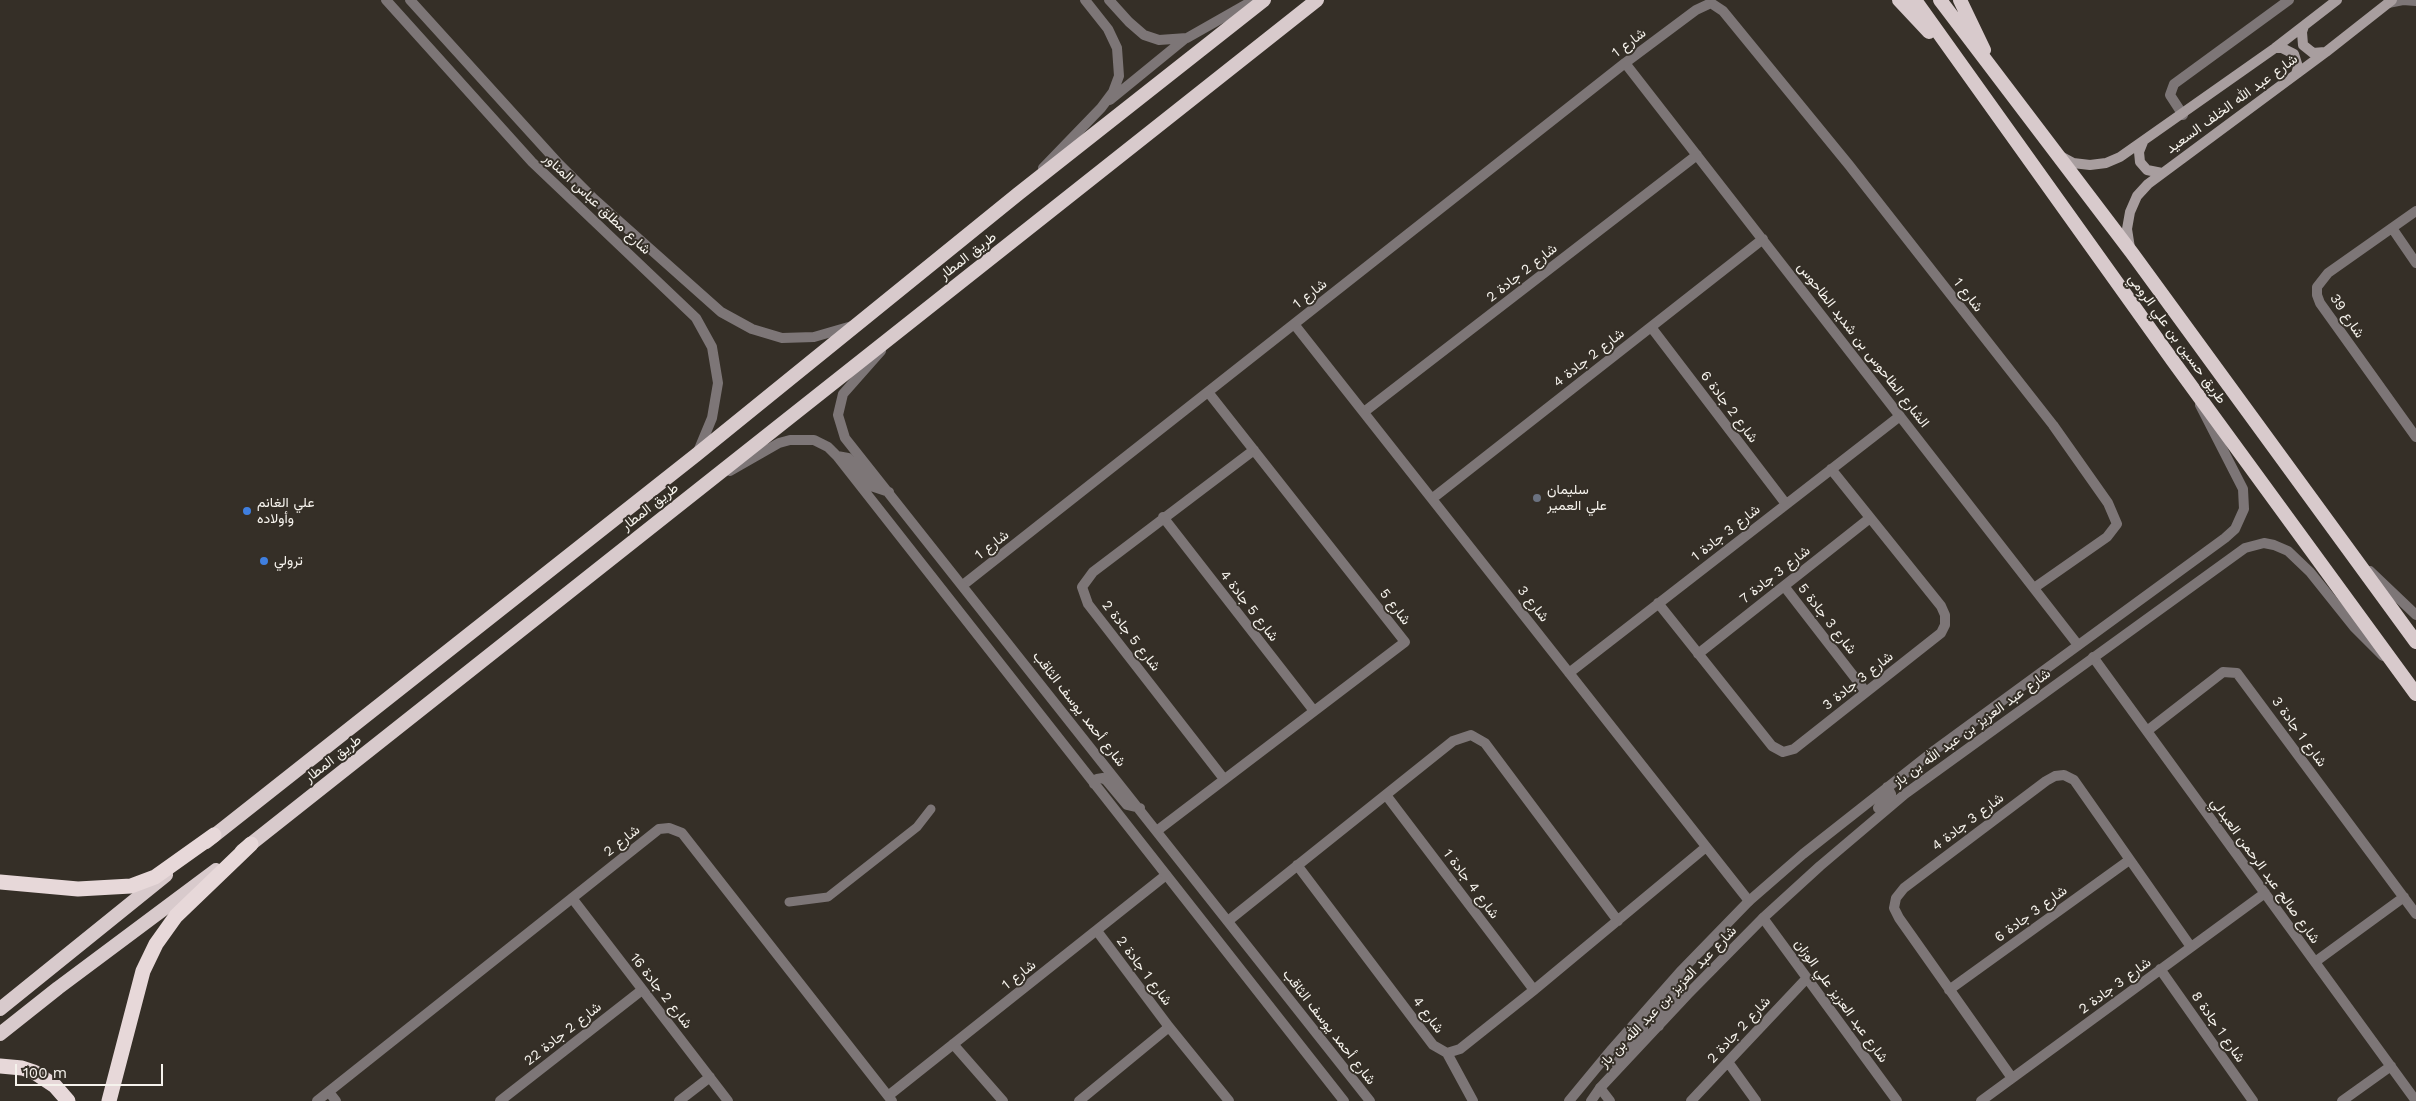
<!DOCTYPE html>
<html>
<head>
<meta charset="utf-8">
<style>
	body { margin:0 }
	#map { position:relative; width:2416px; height:1101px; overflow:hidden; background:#352f27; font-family:"Work Sans",sans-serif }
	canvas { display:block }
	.scale { position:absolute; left:15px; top:1064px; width:148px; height:22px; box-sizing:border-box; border:2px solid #f6f3ed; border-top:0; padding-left:6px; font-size:15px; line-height:18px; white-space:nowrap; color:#f6f3ed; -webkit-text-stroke:4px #352f27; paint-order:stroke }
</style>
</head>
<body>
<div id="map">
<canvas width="2416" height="1101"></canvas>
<div class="scale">100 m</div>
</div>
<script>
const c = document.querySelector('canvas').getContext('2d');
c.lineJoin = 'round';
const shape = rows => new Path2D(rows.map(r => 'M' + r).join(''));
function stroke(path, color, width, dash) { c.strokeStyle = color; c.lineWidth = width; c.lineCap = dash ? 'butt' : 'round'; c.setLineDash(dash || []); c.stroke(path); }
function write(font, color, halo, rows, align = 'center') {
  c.font = font + ' "Work Sans",Vazirmatn,sans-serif'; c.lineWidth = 4; c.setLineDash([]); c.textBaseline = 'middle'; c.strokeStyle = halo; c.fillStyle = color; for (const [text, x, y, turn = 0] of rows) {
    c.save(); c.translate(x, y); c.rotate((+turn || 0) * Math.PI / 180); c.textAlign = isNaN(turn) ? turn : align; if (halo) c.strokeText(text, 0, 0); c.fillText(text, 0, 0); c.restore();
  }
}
stroke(shape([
	[789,902,828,897,917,827,931,809]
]), '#7d7677', 9);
stroke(shape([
	[1109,0,1129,22,1144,35,1159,40,1187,38,1254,0],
	[1625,63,2078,645],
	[1110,100,1186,38],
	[2183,115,2170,95,2174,84,2289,0],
	[1043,168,1101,108,1113,92,1119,76,1117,48,1108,29,1085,0],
	[2416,211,2328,273,2317,287,2317,295,2320,303,2416,437],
	[2392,228,2416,263],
	[1294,324,1749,901],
	[1651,327,1786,504],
	[1364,412,1697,155],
	[1433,498,1763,239],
	[1163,517,1314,711],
	[963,585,1625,63,1696,10,1711,3,1723,11,1849,165,2053,425,2108,503,2117,524,2107,537,2034,588],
	[1784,586,1866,692],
	[1658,603,1772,746,1783,752,1794,749,1941,633,1945,625,1945,615,1941,606,1831,469],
	[1698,654,1870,518],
	[2093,657,2416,1101],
	[1569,673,1900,416],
	[2147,731,2223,672,2237,673,2416,914],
	[1224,779,1088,604,1082,587,1093,572,1254,450],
	[1386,795,1534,990],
	[1158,830,1405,642,1208,392],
	[1297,865,1433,1045,1447,1053,1460,1049,1534,990,1706,847],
	[572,898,728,1101],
	[1763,918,1897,1101],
	[1228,921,1453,741,1471,735,1485,743,1618,921],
	[1097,931,1169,1027,1229,1101],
	[2315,962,2404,897],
	[2160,969,2253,1101],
	[1949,990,2128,861],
	[953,1044,1003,1101],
	[1447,1053,1473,1101],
	[1728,1062,1756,1101],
	[2012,1078,1899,918,1894,908,1896,898,1904,888,2046,781,2055,776,2064,775,2074,780,2191,947],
	[1600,1088,1610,1101],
	[329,1092,336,1101],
	[888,1096,1166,875],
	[317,1101,659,829,669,828,682,833,892,1101],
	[500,1101,642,990],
	[679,1101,710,1077],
	[1079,1101,1169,1027],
	[1691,1101,1807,978],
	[1981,1101,2265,893],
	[2342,1101,2391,1066]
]), '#7d7677', 10);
stroke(shape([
	[386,0,532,162,696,318,712,347,718,383,712,418,697,454],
	[410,0,559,164,594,199,721,312,752,329,782,338,814,337,852,326],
	[2388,3,2403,0,2416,1],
	[881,351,843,394,838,415,845,438,1370,1101],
	[837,456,848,458,871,486,889,492],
	[730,471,779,443,790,440,814,440,828,447,837,456,1344,1101],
	[2370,571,2416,615],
	[1094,784,1097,779,1103,778,1107,781,1127,805,1140,808],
	[1878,808,1891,794,1887,787],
	[1659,1026,1656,1025,1654,1016,1677,991,1680,973],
	[1617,1065,1619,1060,1643,1032,1643,1025,1637,1021],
	[1569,1101,1612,1049,1680,972,1749,901,1803,854,1935,750,2225,538,2235,529,2244,509,2243,489,2200,405],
	[1591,1101,1600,1088,1688,994,1763,918,1820,866,1905,794,2245,548,2264,543,2274,545,2288,551,2310,572,2354,627,2383,656]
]), '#7d7677', 10);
stroke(shape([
	[2304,26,2302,32,2303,45,2313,53,2325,52],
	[2275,48,2282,48,2294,54,2298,67,2296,74],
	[2143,142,2139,152,2140,162,2147,170,2162,173],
	[2060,156,2073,163,2090,165,2106,163,2120,157,2275,48,2337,0],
	[2130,248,2127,229,2130,212,2137,196,2148,184,2326,52,2392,0]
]), '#a89e9f', 10);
stroke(shape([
	[1899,0,1929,32],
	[1915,0,2173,361,2416,694],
	[1940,0,2132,253,2416,642],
	[1960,0,1984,50],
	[206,842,696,455,1018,194,1264,0],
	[242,851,1317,0],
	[0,1009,166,875],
	[0,1034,58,988,216,870]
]), '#d8cacc', 14);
stroke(shape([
	[0,882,78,889,131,886,155,877,214,835],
	[0,1066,22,1068,34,1072,55,1086,68,1101],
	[109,1101,143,971,156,944,176,916,251,844]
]), '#e7d8d9', 15);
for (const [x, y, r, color] of [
	[1537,498,5,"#6b7280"],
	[247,511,5,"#3f7fe0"],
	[264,561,5,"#3f7fe0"]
]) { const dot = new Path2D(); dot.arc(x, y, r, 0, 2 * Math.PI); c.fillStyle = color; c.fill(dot); stroke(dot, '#352f27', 2); }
write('14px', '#f6f3ed', '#352f27', [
	["شارع 1",1629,43,-37],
	["شارع عبد الله الخلف السعيد",2232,104,-36],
	["شارع مطلق عباس المناور",597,204,43],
	["طريق المطار",968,256,-38],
	["شارع 2 جادة 2",1522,273,-38],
	["شارع 1",1310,294,-38],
	["شارع 1",1968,295,52],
	["شارع 39",2347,316,56],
	["طريق حسين بن علي الرومي",2177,339,54],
	["الشارع الطاحوس بن شديد الطاحوس",1863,345,52],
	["شارع 2 جادة 4",1589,358,-38],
	["شارع 2 جادة 6",1729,407,53],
	["طريق المطار",650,507,-38],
	["شارع 3 جادة 1",1726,533,-38],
	["شارع 1",992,545,-38],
	["شارع 3 جادة 7",1775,575,-38],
	["شارع 3",1533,604,52],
	["شارع 5 جادة 4",1249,606,52],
	["شارع 5",1395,607,52],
	["شارع 3 جادة 5",1827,619,52],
	["شارع 5 جادة 2",1131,636,52],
	["شارع 3 جادة 3",1858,681,-38],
	["شارع أحمد يوسف الثاقب",1079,709,52],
	["شارع عبد العزيز بن عبد الله بن باز",1972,728,-36],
	["شارع 1 جادة 3",2299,732,54],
	["طريق المطار",333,759,-38],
	["شارع 3 جادة 4",1968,822,-37],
	["شارع 2",622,841,-38],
	["شارع صالح عبد الرحمن العبدلي",2265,871,54],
	["شارع 4 جادة 1",1471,884,53],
	["شارع 3 جادة 6",2031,914,-36],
	["شارع 1 جادة 2",1144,971,53],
	["شارع 1",1019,975,-38],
	["شارع 3 جادة 2",2115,986,-36],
	["شارع 2 جادة 16",661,991,52],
	["شارع عبد العزيز بن عبد الله بن باز",1668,997,-46],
	["شارع عبد العزيز علي الوزان",1841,1001,54],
	["شارع 4",1428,1015,53],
	["شارع أحمد يوسف الثاقب",1329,1027,52],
	["شارع 1 جادة 8",2218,1027,55],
	["شارع 2 جادة 2",1739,1030,-47],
	["شارع 2 جادة 22",563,1034,-38]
]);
write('14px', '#f6f3ed', '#352f27', [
	["سليمان",1547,490],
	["علي العمير",1547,506],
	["علي الغانم",257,503],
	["وأولاده",257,519],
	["ترولي",274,561]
], 'left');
</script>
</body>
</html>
